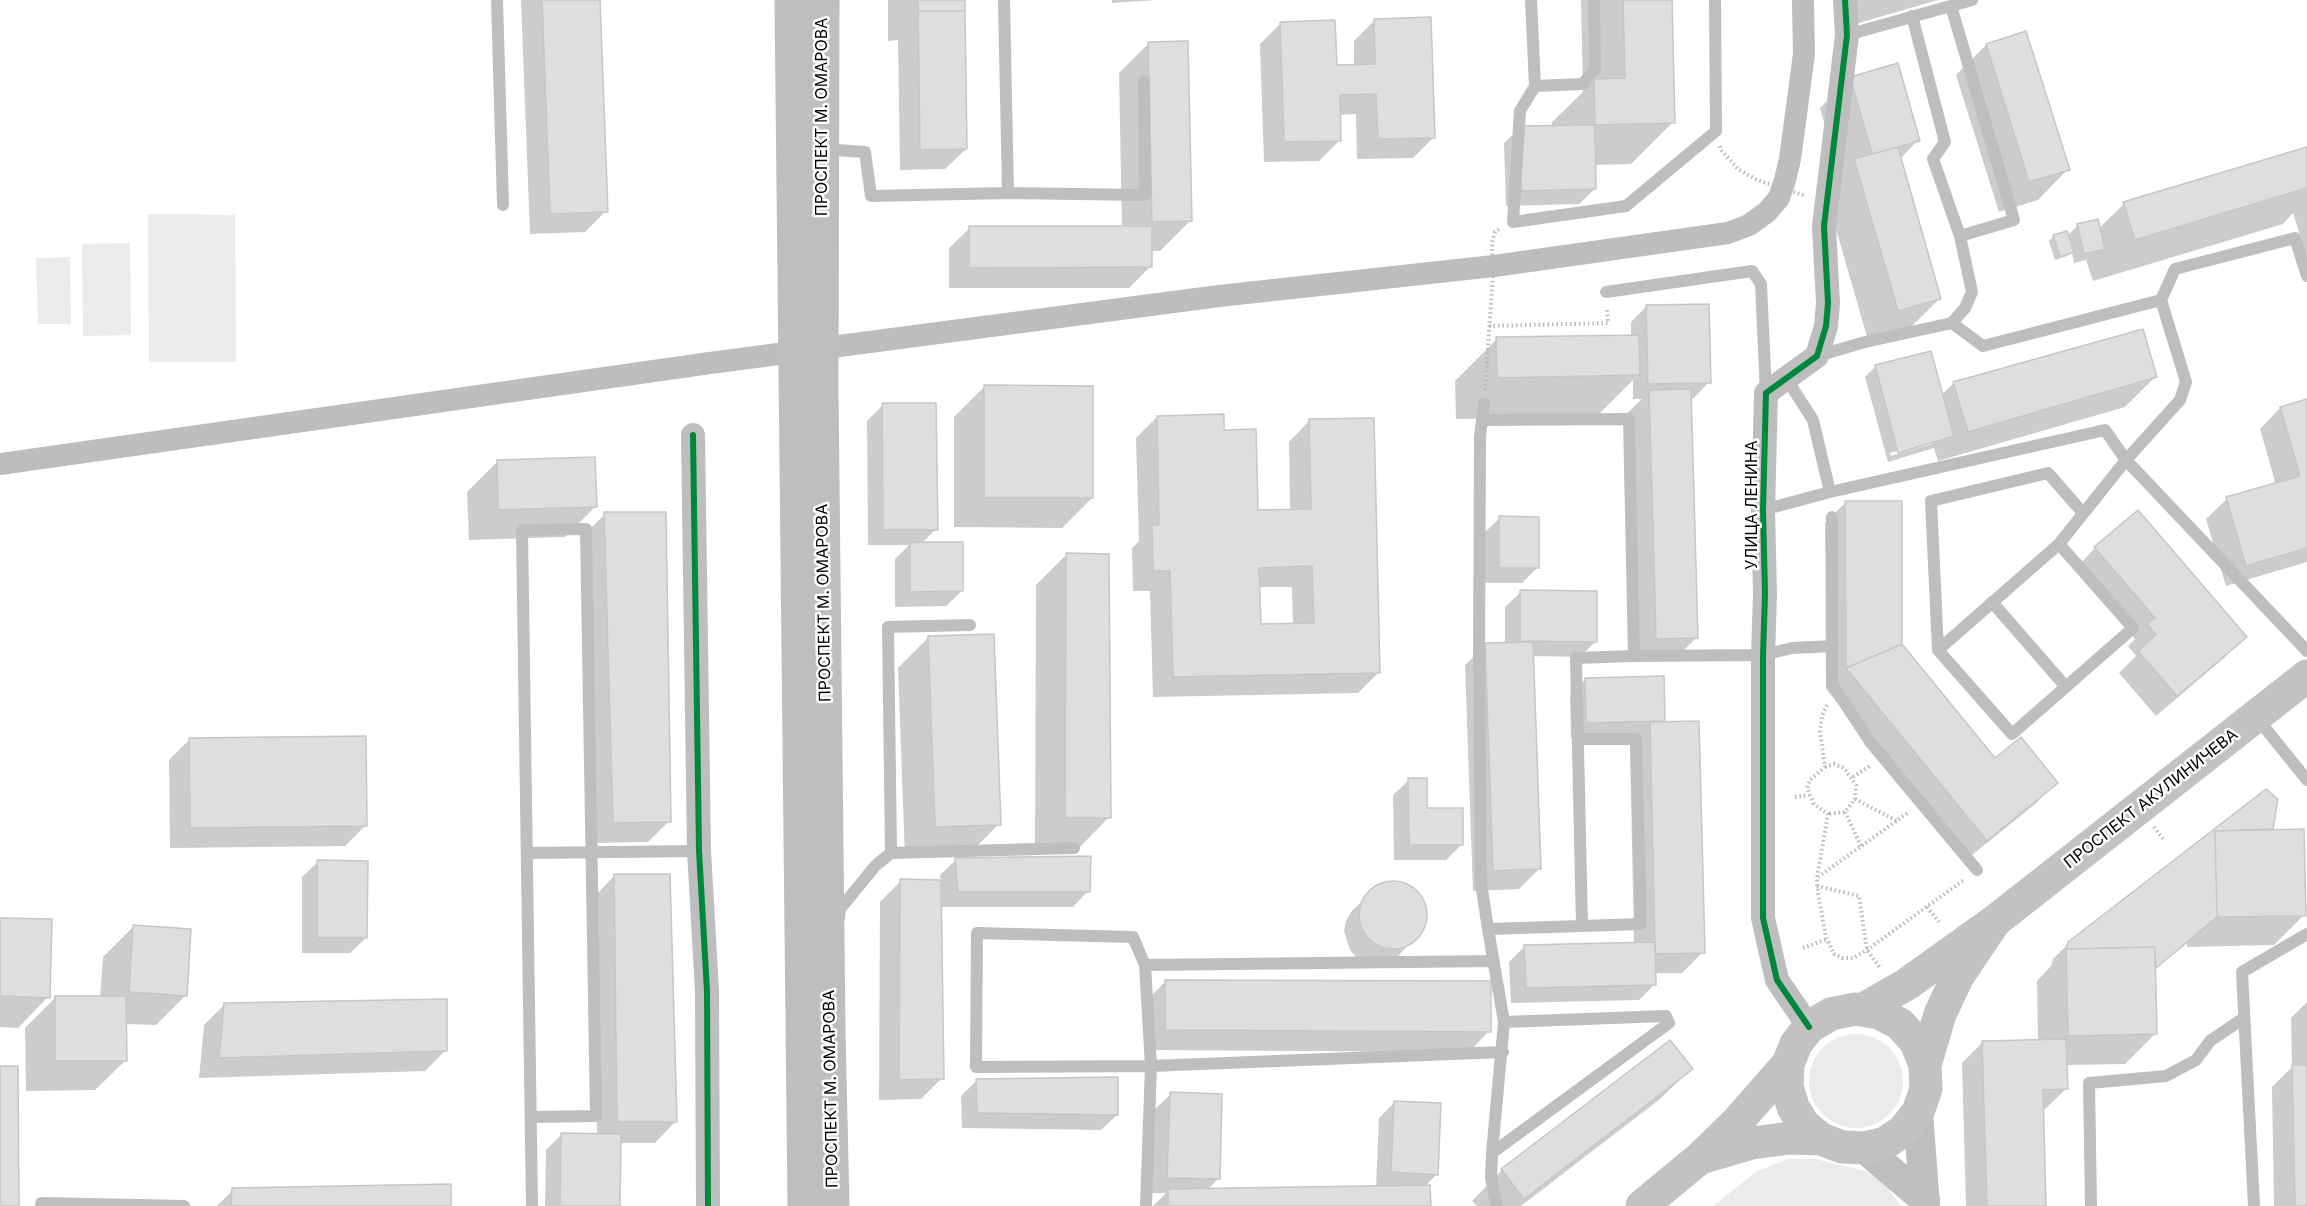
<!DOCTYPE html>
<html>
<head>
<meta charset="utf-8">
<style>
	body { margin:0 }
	canvas { display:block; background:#fff }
</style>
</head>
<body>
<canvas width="2307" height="1206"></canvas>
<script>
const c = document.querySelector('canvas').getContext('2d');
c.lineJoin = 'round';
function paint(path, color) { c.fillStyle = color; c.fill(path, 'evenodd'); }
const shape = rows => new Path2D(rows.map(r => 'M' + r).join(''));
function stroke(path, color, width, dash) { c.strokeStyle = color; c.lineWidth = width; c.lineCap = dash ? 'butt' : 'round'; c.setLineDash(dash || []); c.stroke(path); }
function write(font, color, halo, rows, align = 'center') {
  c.font = font + ' Inter,sans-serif'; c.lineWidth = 5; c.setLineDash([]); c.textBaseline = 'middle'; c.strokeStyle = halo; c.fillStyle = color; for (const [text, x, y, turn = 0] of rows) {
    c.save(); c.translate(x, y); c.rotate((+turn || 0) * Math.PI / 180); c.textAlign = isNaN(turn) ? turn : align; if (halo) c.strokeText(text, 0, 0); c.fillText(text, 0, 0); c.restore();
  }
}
paint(shape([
	[148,214,235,215,236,362,149,362],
	[130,243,131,335,83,336,82,244],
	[70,257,71,324,38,324,36,258],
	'1809 1081a47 47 0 1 1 94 0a47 47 0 1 1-94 0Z',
	[1787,1159,1815,1159,1866,1171,1884,1183,1901,1206,1713,1206,1756,1172]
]), '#ebebeb');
paint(shape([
	[521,0,598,0,606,211,585,232,530,234],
	[888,0,963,0,966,149,945,169,900,170,898,40,888,41],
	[1112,0,1156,0,1112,3],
	[1581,0,1670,0,1673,122,1631,164,1594,165,1595,189,1579,204,1506,206,1504,143,1520,128,1552,127,1552,122,1583,92],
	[1834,0,1938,0,1842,28],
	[1374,21,1434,137,1413,158,1357,159,1356,114,1339,115,1340,140,1319,161,1264,162,1260,44,1281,23,1335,66,1354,66,1354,41],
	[1149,43,1190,221,1160,251,1150,251,1150,267,1129,288,949,288,949,248,970,228,1122,227,1119,73],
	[1986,45,2068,169,2038,200,1999,212,1956,75],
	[1850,78,1918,140,1900,159,1940,298,1910,328,1868,340,1825,191,1840,176,1820,108],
	[2307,148,2307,257,2293,213,2283,224,2093,281,2086,260,2074,263,2072,252,2067,256,2055,260,2049,241,2054,236,2067,236,2078,225,2098,229,2124,204],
	[1647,306,1709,382,1694,398,1689,398,1697,637,1676,658,1636,659,1628,412,1642,399,1633,399,1633,380,1596,417,1456,419,1455,381,1497,339,1631,336,1631,322],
	[1930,353,1941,395,1954,383,2155,377,2125,407,1938,461,1934,448,1888,462,1865,377,1875,367],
	[1932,441,1932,444,1891,456,1890,453],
	[985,386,1092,498,1062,528,954,527,954,417],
	[2307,400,2307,562,2226,586,2206,519,2227,499,2276,485,2260,429,2280,408],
	[883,405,936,529,922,543,962,591,946,606,895,607,895,559,909,545,868,545,867,421],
	[1157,417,1223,431,1256,511,1290,511,1289,442,1309,421,1379,672,1358,693,1153,697,1150,591,1133,591,1132,548,1139,541,1136,438],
	[1258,587,1292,587,1293,625,1259,625],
	[497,462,595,507,565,537,469,540,467,492],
	[1846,502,1901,645,1995,760,2056,783,2035,804,1966,860,1826,689,1825,523],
	[605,514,669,821,648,842,593,843,584,535],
	[1500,518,1537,568,1522,583,1484,583,1484,533],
	[2095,548,2244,637,2224,658,2156,716,2119,673,2136,656,2128,646,2135,639,2075,569],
	[1066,555,1109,817,1079,848,1035,847,1036,585],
	[1521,592,1596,641,1580,657,1532,656,1539,869,1519,889,1473,891,1465,665,1486,645,1505,644,1505,607],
	[929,637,999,824,969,854,905,857,898,668],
	[1586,679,1664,721,1661,724,1703,952,1682,973,1654,973,1654,985,1639,1000,1511,1003,1509,962,1525,946,1634,944,1630,745,1638,737,1571,738,1570,695],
	[189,740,366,825,345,846,170,848,169,760],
	[1409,780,1426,810,1461,845,1446,860,1394,860,1393,795],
	[2266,790,2272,829,2269,831,2304,915,2274,945,2187,947,2187,943,2154,970,2155,1034,2125,1064,2065,1065,2066,1089,2045,1109,2042,1110,2045,1206,1966,1206,1962,1063,1983,1042,2038,1041,2037,981,2051,966,2053,959,2069,943],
	[956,860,1088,891,1073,907,940,907,942,1078,921,1099,879,1100,880,902,901,881,941,882,940,875],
	[318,862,366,938,350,953,302,953,302,877],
	[614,876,675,1122,655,1143,619,1143,618,1206,545,1206,546,1150,561,1135,597,1135,594,897],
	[1394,883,1413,889,1420,898,1425,908,1425,919,1422,930,1399,955,1389,962,1357,958,1350,950,1344,931,1346,921,1351,912,1374,889],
	[0,919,48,997,18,1028,0,1027],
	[133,927,186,995,156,1025,125,1024,126,1060,95,1090,26,1091,25,1028,55,998,100,998,103,957],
	[1166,981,1489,1031,1469,1052,1145,1050,1145,1002],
	[2307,1002,2307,1206,2274,1206,2272,1087,2292,1067,2291,1018],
	[225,1004,446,1050,425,1071,199,1078,204,1025],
	[1691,1069,1660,1099,1521,1206,1477,1206,1472,1201,1502,1170],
	[976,1081,1117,1115,1101,1130,962,1128,961,1096],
	[1171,1094,1218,1179,1207,1190,1376,1187,1379,1118,1394,1103,1437,1174,1424,1187,1429,1206,1153,1206,1166,1193,1152,1193,1155,1109],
	[233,1190,449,1206,217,1206]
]), '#0003');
stroke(shape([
	[0,464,710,363,1219,296,1494,266,1728,233,1749,225,1767,212,1779,198,1785,180,1790,159,1804,54,1803,0]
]), '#bdbdbd', 22);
const building = shape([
	[542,0,600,0,608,212,550,214,542,0],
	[918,0,965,0,965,11,918,11,918,0],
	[1623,0,1672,0,1675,123,1595,125,1594,79,1625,78,1623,0],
	[918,11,965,11,967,149,920,150,918,11],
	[1431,17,1435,138,1378,139,1376,94,1340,95,1341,141,1284,142,1280,22,1335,20,1337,65,1375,64,1374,19,1431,17],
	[2026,31,2070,170,2029,182,1986,44,2026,31],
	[1188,41,1192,221,1152,222,1148,42,1188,41],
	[1898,63,1920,141,1872,154,1850,77,1898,63],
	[1595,125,1596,189,1521,191,1519,126,1595,125],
	[1898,147,1941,299,1898,311,1854,159,1898,147],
	[2307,147,2307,188,2135,240,2123,202,2307,147],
	[2098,219,2105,249,2084,254,2077,224,2098,219],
	[969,226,1152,226,1152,267,969,268,969,226],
	[2067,231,2074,252,2060,257,2053,235,2067,231],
	[1709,304,1711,383,1648,384,1646,305,1709,304],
	[2143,329,2157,377,1968,432,1953,382,2143,329],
	[1639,335,1640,375,1497,378,1496,337,1639,335],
	[1931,351,1954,436,1898,453,1875,365,1931,351],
	[984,385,1093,386,1093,498,984,498,984,385],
	[1691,389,1698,638,1656,639,1649,390,1691,389],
	[2307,399,2307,548,2246,566,2226,497,2300,476,2280,407,2307,399],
	[882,403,936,403,938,530,883,530,882,403],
	[1224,414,1224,430,1256,429,1258,510,1311,509,1309,419,1374,418,1380,673,1173,677,1170,571,1153,571,1152,525,1159,525,1157,416,1224,414],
	[1312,566,1314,623,1261,624,1259,568,1312,566],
	[595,457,597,507,498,510,497,460,595,457],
	[1845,501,1902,501,1902,644,1846,668,1845,501],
	[2138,510,2247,637,2177,696,2138,651,2156,635,2147,624,2155,618,2094,547,2138,510],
	[604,512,666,512,671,822,613,823,604,512],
	[1499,516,1539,517,1539,568,1499,568,1499,516],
	[910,542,963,542,963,591,910,592,910,542],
	[1066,553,1109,554,1111,818,1065,818,1066,553],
	[1520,590,1597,591,1597,642,1520,641,1520,590],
	[994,634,1001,825,935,827,928,636,994,634],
	[1533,642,1541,869,1493,871,1485,643,1533,642],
	[1902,644,1995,758,2021,737,2058,783,1987,841,1846,668,1902,644],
	[1664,676,1665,721,1586,723,1585,678,1664,676],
	[1699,721,1705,953,1655,954,1650,722,1699,721],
	[366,736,367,826,190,828,189,738,366,736],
	[1408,778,1427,778,1427,808,1463,808,1463,845,1409,845,1408,778],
	[2266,789,2278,799,2273,829,2215,831,2217,917,2156,968,2155,947,2066,949,2068,942,2266,789],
	[2304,829,2306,916,2217,917,2215,831,2304,829],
	[1091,856,1090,892,958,892,955,858,1091,856],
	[317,860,368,861,367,938,317,938,317,860],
	[614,874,670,874,677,1122,617,1122,614,874],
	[900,879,941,880,944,1079,899,1080,900,879],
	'1359 915a34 34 0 1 1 68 0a34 34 0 1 1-68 0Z',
	[0,918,52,919,50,998,0,996,0,918],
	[133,925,191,929,187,996,129,992,133,925],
	[1655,942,1656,985,1526,988,1524,945,1655,942],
	[2155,947,2157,1034,2068,1036,2066,949,2155,947],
	[1165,980,1491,981,1491,1032,1165,1030,1165,980],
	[55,996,126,996,127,1061,55,1061,55,996],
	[447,999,447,1051,219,1058,224,1003,447,999],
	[2066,1039,2068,1089,2043,1090,2046,1206,1987,1206,1982,1041,2066,1039],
	[1670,1040,1693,1069,1524,1199,1501,1169,1670,1040],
	[2292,1065,2307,1065,2307,1206,2295,1206,2292,1065],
	[0,1066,18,1066,19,1206,0,1206,0,1066],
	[1118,1077,1118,1115,977,1113,976,1079,1118,1077],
	[1170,1092,1222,1094,1220,1179,1167,1178,1170,1092],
	[1394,1101,1441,1103,1438,1175,1391,1172,1394,1101],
	[561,1133,621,1134,620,1206,560,1206,561,1133],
	[451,1184,451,1206,231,1206,232,1188,451,1184],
	[1430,1185,1431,1206,1168,1206,1168,1189,1430,1185]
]);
paint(building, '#dedede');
stroke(building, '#c6c6c6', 1.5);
stroke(shape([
	[1720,146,1721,150,1738,169,1757,180,1806,196],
	[1489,326,1608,323,1607,308],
	[1485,390,1493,275,1492,242,1495,232,1501,228],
	[1827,705,1822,716,1820,731,1825,767,1810,780,1807,788,1814,804,1828,814,1817,878,1818,893,1826,937,1834,954,1842,958,1853,958,1867,950,1965,879],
	[1825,767,1834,764,1844,768,1856,785,1855,799,1845,812,1828,814],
	[1853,777,1870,766],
	[1795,797,1809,795],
	[1855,799,1897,821],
	[1845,812,1861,846],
	[2154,827,2164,840],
	[1818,877,1909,812],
	[1817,886,1859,896,1867,950,1881,969],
	[1927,907,1939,922],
	[1803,948,1827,939]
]), '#b9b9b9', 4, [1.5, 3]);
stroke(shape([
	[497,0,503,205],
	[1004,0,1008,193,1145,195,1144,82],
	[1531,0,1535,86,1583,84,1595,69,1594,0],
	[1951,6,2014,220,1960,236],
	[1912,16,1945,142,1933,159,1960,236,1972,292,1965,308,1952,323],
	[1847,35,1972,0],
	[1535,86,1520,111,1513,222,1626,206,1716,131,1715,0],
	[823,149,865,152,871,196,1008,193],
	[1606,292,1752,271,1761,284,1766,393],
	[2161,300,2175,269,2295,238,2307,276],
	[1817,356,1865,342,1952,323,1983,346,2161,300,2186,382,2180,400,2126,460,2307,651],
	[1786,378,1813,420,1830,492],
	[1484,404,1480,437,1479,658,1481,883,1488,929],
	[1482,420,1629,419,1634,656,1576,658,1582,926,1488,929,1504,1022,1492,1153,1491,1178,1497,1206],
	[1763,510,1830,492,2105,430,2126,460,2059,544,2133,628,2012,734,1938,650,2059,544],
	[1832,517,1832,684,1871,743,1977,870],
	[1992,602,2066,687],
	[1938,650,1931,501,2048,473,2083,513],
	[1634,656,1763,655,1792,648,1833,646],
	[2257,718,2307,780],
	[1578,739,1636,739,1641,924,1582,926],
	[527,853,699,851],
	[891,853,1074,848],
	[839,918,840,909,876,865,891,853,888,627,970,625],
	[1145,965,1494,961],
	[531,1117,596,1116,586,529,522,530,532,1206],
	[1492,1153,1669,1023,1666,1016,1504,1022],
	[41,1203,184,1206],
	[1146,1206,1151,1066,1145,965,1133,937,977,933,976,1067,1151,1066,1503,1052],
	[2091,1206,2089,1083,2166,1076,2196,1060,2210,1041,2244,1018],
	[2254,1206,2242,972,2307,934]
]), '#bebebe', 12);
stroke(shape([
	[693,435,699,851,707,991,708,1206],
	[1809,1027,1777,980,1763,918,1763,655,1765,594,1763,510,1766,393,1817,356,1826,326,1828,303,1824,226,1847,35,1845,0]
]), '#bebebe', 24);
stroke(shape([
	[1918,1112,1925,1206],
	[1864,1148,1925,1200]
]), '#bebebe', 30);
stroke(shape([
	[1862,1010,1907,984,1995,921,2307,676],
	[1925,1065,1916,1042,1900,1024,1879,1013,1855,1009,1831,1014,1809,1027,1796,1044,1788,1064,1787,1086,1793,1107,1804,1125,1821,1139,1842,1147,1864,1148,1885,1143,1903,1131,1918,1112,1926,1089,1925,1065,1940,1014,1958,976,1995,921],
	[1704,1157,1752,1143,1790,1138,1821,1139],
	[1642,1206,1700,1158,1737,1122,1788,1064]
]), '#c2c2c2', 33);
stroke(shape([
	[791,0,804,1206],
	[823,0,822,391,829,1030,833,1206]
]), '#bebebe', 33);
stroke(shape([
	[693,435,699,851,707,991,708,1206],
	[1809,1027,1777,980,1763,918,1763,655,1765,594,1763,510,1766,393,1817,356,1826,326,1828,303,1824,226,1847,35,1845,0]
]), '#00873e', 6);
write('16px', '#000', '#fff', [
	["ПРОСПЕКТ М. ОМАРОВА",822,117,-90],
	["УЛИЦА ЛЕНИНА",1752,505,-90],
	["ПРОСПЕКТ М. ОМАРОВА",824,603,-91],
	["ПРОСПЕКТ АКУЛИНИЧЕВА",2151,799,-38],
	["ПРОСПЕКТ М. ОМАРОВА",831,1089,-91]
]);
</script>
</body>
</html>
